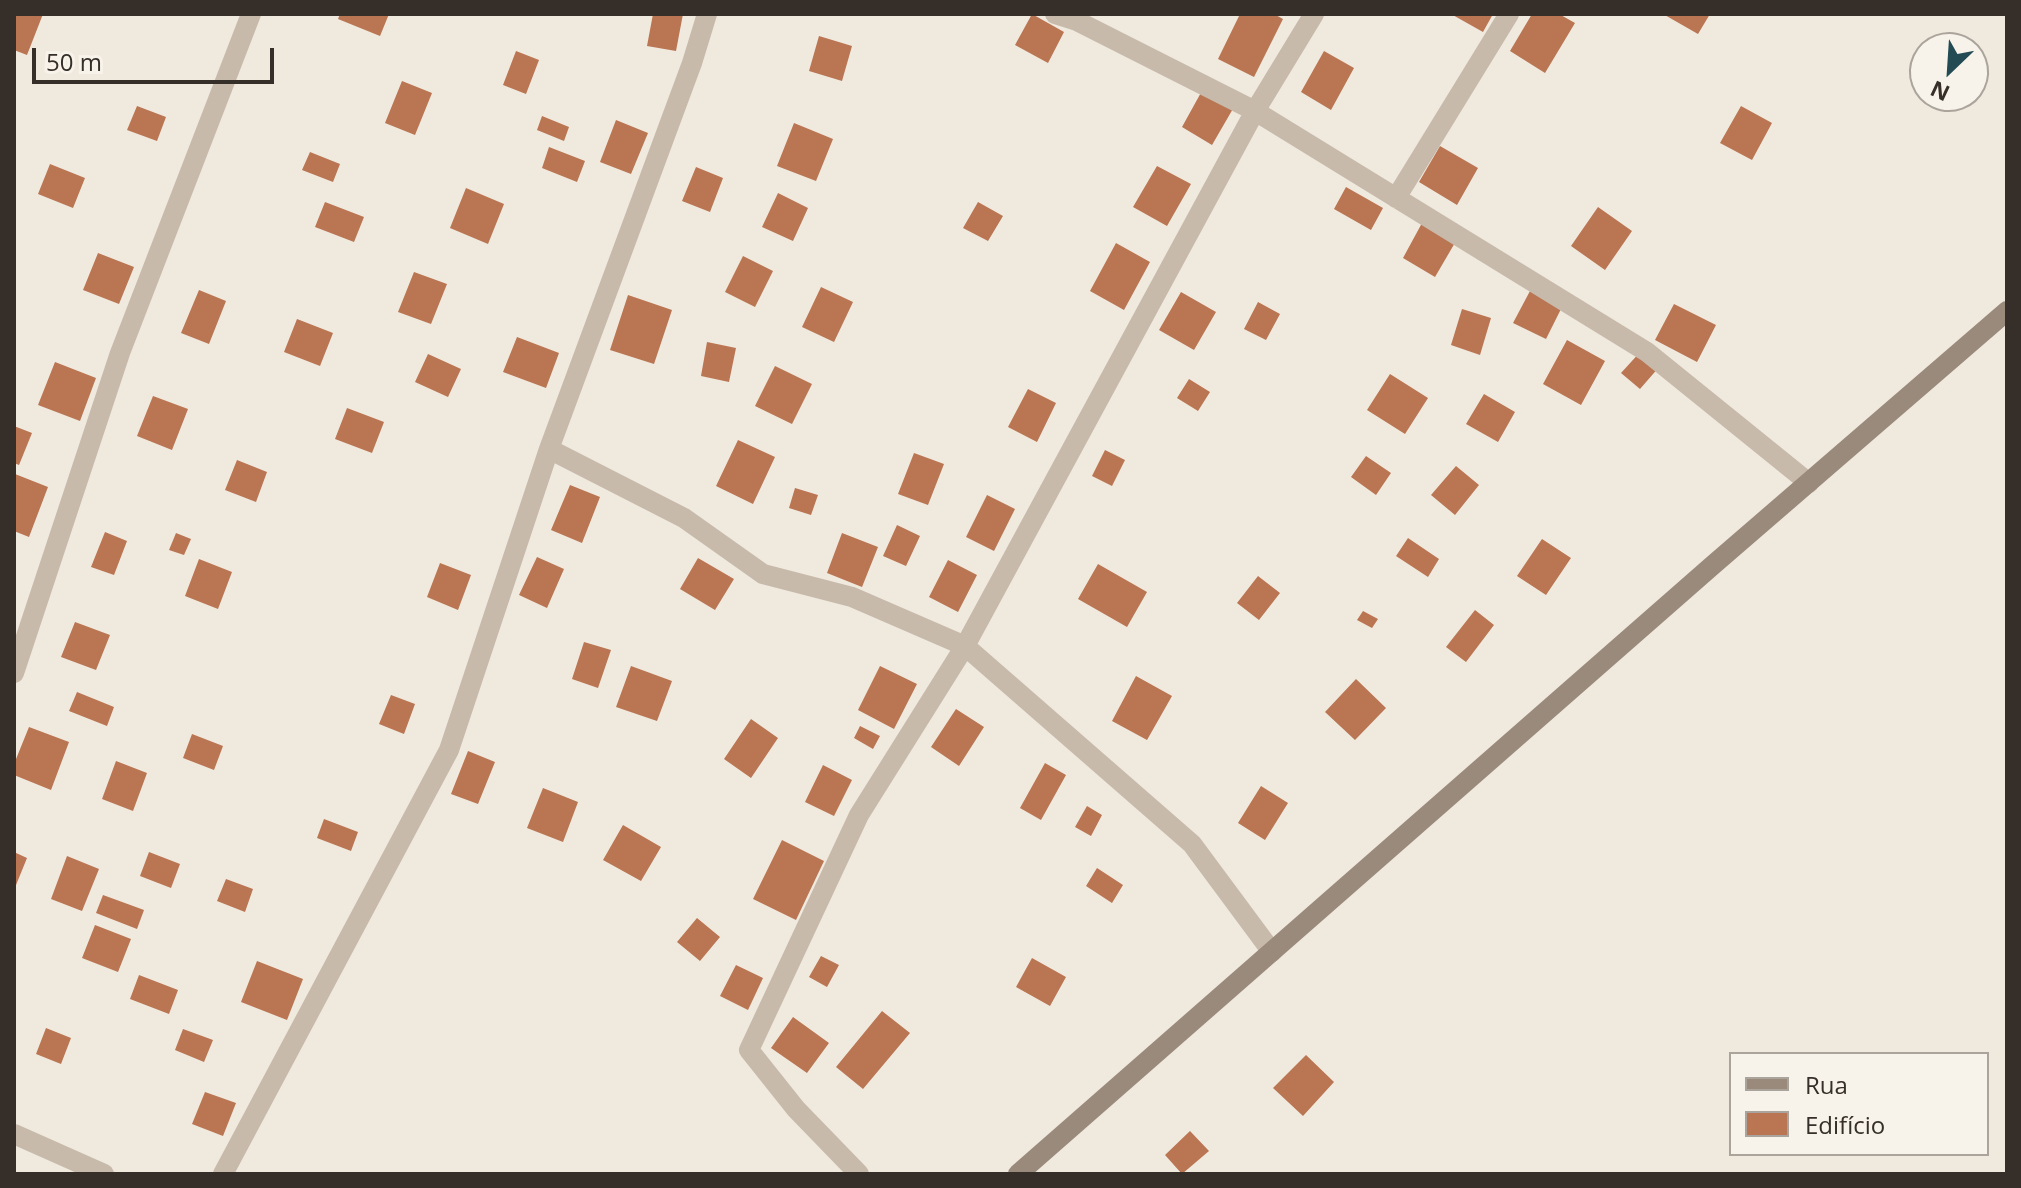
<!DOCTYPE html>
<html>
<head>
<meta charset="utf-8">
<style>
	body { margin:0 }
	#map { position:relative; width:2021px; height:1188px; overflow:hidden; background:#f0e9de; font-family:"Open Sans",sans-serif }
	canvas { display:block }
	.frame { position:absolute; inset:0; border:16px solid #352e29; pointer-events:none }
	.legend { position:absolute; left:1729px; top:1052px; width:260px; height:104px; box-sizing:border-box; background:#f8f3ea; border:2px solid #aaa49d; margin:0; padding:10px 14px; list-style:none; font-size:24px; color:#352e29 }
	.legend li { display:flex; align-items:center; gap:16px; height:40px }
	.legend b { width:40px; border:2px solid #aaa49d }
	.north { position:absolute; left:1909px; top:32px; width:80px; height:80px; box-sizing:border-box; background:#f8f3ea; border:2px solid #aaa49d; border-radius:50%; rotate:205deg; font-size:22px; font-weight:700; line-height:32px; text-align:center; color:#352e29 }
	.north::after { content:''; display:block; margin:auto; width:28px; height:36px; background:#234b53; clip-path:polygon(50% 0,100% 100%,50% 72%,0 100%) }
	.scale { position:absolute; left:32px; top:48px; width:242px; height:36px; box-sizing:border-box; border:4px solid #352e29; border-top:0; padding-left:10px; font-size:24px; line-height:28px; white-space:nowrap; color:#352e29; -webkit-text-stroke:6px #f8f3ea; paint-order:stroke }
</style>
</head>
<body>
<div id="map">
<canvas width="2021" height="1188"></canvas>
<div class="frame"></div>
<ul class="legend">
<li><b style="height:10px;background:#9a8a7c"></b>Rua</li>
<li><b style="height:22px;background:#ba7552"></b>Edifício</li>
</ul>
<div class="north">N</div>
<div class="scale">50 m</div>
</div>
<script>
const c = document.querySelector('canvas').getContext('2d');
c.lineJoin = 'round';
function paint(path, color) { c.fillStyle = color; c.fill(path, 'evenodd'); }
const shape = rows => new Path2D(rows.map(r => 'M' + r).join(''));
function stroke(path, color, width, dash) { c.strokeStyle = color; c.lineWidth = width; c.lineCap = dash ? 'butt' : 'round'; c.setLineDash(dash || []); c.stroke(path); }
paint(shape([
	[14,14,43,14,27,55,14,50],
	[340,14,389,14,380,36,338,19],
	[653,14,683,14,676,51,647,46],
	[1032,14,1064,32,1048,63,1015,45],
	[1240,14,1274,14,1283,19,1254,77,1218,59],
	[1451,14,1493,14,1483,32],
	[1532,14,1559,14,1575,23,1545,73,1510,51],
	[1663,14,1710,14,1698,34],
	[819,36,852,46,842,81,809,71],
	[516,51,539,60,526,94,503,85],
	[1324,51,1354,68,1331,110,1301,92],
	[402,81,432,93,415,135,385,123],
	[1203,89,1234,107,1212,145,1182,127],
	[137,106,166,117,157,141,127,130],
	[1741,106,1772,123,1752,160,1720,143],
	[542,116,569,127,564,141,537,130],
	[616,120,648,133,631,174,600,162],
	[794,123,833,139,816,181,777,166],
	[1440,146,1478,168,1457,205,1419,182],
	[549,147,585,161,577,182,542,168],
	[310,152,340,164,333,182,302,170],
	[50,164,85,178,73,208,38,194],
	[1157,166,1191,184,1167,226,1133,207],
	[696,167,723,178,710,212,682,201],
	[1346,187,1383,208,1371,230,1334,209],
	[466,188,504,204,488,244,450,228],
	[778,193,808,208,793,241,762,227],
	[325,202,364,217,354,242,315,227],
	[978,202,1003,216,988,241,963,228],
	[1598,207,1632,231,1605,270,1571,246],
	[1422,223,1456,241,1435,277,1403,258],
	[1116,243,1150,262,1124,310,1090,291],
	[98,253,134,267,119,304,83,290],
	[743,256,773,271,755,307,725,292],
	[414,272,447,284,431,324,398,312],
	[821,287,853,302,834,342,802,327],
	[199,290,226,301,209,344,181,333],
	[1530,291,1562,307,1546,339,1513,323],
	[1181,292,1216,312,1194,350,1159,330],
	[628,295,672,310,654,364,610,350],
	[1258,302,1280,314,1266,340,1244,329],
	[1674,304,1716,325,1697,362,1655,340],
	[1462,309,1491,318,1480,355,1451,345],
	[297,319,333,333,320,366,284,352],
	[517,337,559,353,546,388,503,372],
	[1567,340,1605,361,1581,405,1543,384],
	[707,342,736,348,729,382,701,376],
	[1642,350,1660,366,1640,389,1621,373],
	[428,354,461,369,448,397,415,382],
	[55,362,96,378,80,421,38,405],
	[775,366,812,384,792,424,755,406],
	[1390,374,1428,398,1405,434,1367,410],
	[1189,379,1210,392,1198,411,1177,398],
	[1028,389,1056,403,1037,442,1008,427],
	[1484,394,1515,412,1498,442,1466,424],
	[153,396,188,409,172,450,137,436],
	[347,408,384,422,372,453,335,439],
	[14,426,32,433,19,465,14,463],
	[738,440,775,457,753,504,716,486],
	[1105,450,1125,460,1112,486,1092,476],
	[914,453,944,464,928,505,898,494],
	[1366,456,1391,473,1376,495,1351,477],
	[237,460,267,472,256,502,225,490],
	[1456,466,1479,485,1455,515,1431,495],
	[15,474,48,487,29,537,14,531],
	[570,485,600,497,582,543,551,530],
	[795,488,818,495,811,515,789,508],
	[987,495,1015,509,994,551,966,537],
	[897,525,920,536,906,566,883,556],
	[105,532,127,541,114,575,91,567],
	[176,533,191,539,184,555,169,550],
	[842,533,878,547,862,587,827,573],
	[1408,538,1439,559,1428,577,1396,556],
	[1542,539,1571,558,1546,595,1517,576],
	[537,557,564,569,547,608,519,595],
	[698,558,734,579,715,610,680,589],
	[199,559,232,572,218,609,185,596],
	[948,560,977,575,958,612,929,597],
	[440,563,471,575,458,610,427,597],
	[1098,564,1147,592,1127,627,1078,599],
	[1258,576,1280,593,1259,620,1237,603],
	[1475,610,1494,625,1466,662,1446,647],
	[1363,611,1378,619,1372,628,1357,620],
	[75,622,110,635,96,670,61,657],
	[584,642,611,650,598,688,572,679],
	[631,666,672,681,657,721,616,707],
	[880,666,917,684,894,729,858,710],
	[1136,676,1172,696,1147,740,1112,721],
	[1356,679,1386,708,1355,740,1325,712],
	[77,692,114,707,107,726,69,711],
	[391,695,415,704,404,734,379,724],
	[956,709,984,727,959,766,931,747],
	[751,719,778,738,751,778,724,759],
	[860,726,880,736,873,749,854,738],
	[29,727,69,742,51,790,14,775,14,764],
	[192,734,223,746,214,770,183,758],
	[468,751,495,762,478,804,451,794],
	[116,761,147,773,133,811,102,799],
	[1045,763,1066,775,1041,820,1020,808],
	[823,765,852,780,834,816,805,802],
	[1261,786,1288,803,1265,840,1238,823],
	[543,788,578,802,563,842,527,828],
	[1087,806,1102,815,1091,836,1075,827],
	[324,819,358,832,351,851,317,838],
	[623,825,661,847,641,881,603,860],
	[782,840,824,861,796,920,753,899],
	[14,852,27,858,14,890],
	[149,852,180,864,171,888,140,876],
	[67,856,99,869,82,911,51,899],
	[1097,868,1123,885,1112,903,1086,886],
	[226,879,253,889,245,912,217,901],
	[103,895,144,910,137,929,96,913],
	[697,918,720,937,700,961,677,942],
	[95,925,131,939,118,972,82,958],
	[821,956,839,965,827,987,809,977],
	[1032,958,1066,977,1050,1006,1016,987],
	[257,961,303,979,287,1020,241,1002],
	[736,965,763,978,748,1010,720,996],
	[139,975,178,990,169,1014,130,999],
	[882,1011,910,1033,863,1089,836,1067],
	[793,1017,829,1043,807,1073,771,1048],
	[46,1028,71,1038,61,1064,36,1054],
	[183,1029,213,1040,204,1062,175,1050],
	[1306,1055,1334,1082,1303,1116,1273,1088],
	[205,1092,236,1103,223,1136,192,1124],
	[1190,1131,1209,1151,1182,1174,1165,1155]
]), '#ba7552');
stroke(shape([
	[1055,14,1077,21,1255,111,1647,352,1809,483],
	[1396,198,1509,14],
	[549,449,684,518,763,574,852,597,965,646,1192,844,1272,952],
	[14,673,120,353,251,14],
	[14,1134,104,1174],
	[223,1174,449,750,549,449,692,63,707,14],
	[859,1174,796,1109,749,1050,859,815,965,646,1255,111,1314,14]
]), '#c7baab', 20);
stroke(shape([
	[1018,1174,1713,565,2007,311]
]), '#9a8a7c', 20);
</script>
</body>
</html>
